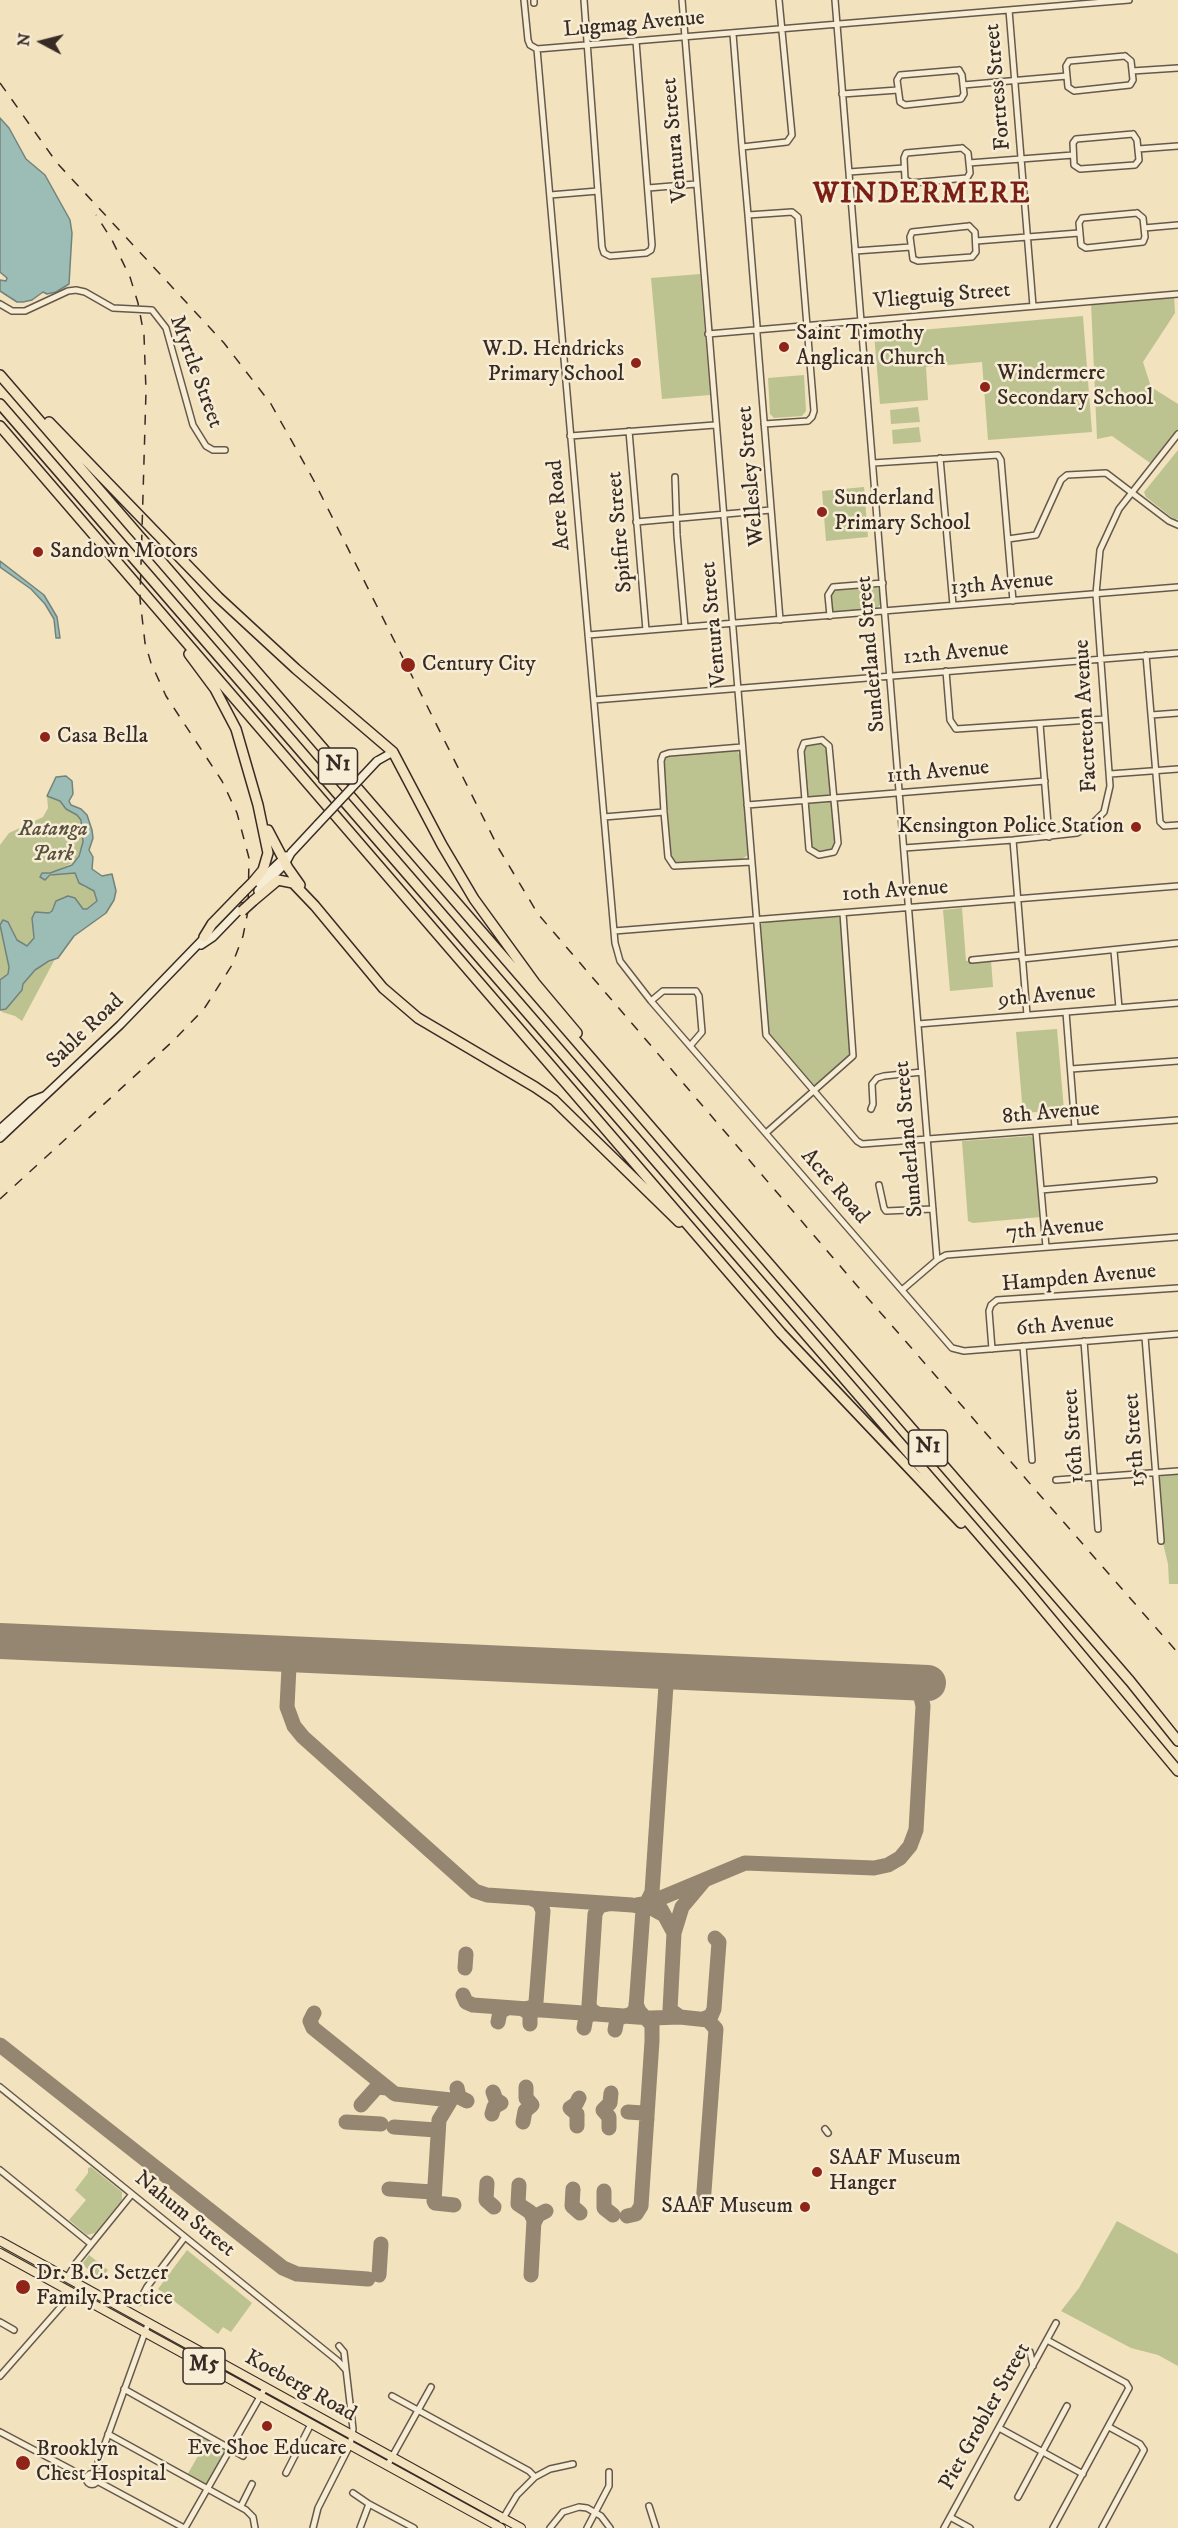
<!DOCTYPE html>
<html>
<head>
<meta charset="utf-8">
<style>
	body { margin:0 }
	#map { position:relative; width:1178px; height:2528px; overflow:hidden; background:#f2e2bd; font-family:"IM FELL DW Pica",serif }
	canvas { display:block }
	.north { position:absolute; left:12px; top:12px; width:60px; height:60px; -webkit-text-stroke:4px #f7ecd4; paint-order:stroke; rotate:277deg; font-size:16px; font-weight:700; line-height:24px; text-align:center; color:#382b26 }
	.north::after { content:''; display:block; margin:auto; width:21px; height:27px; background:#382b26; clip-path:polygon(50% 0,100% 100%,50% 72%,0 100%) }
</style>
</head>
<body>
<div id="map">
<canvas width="1178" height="2528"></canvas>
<div class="north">N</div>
</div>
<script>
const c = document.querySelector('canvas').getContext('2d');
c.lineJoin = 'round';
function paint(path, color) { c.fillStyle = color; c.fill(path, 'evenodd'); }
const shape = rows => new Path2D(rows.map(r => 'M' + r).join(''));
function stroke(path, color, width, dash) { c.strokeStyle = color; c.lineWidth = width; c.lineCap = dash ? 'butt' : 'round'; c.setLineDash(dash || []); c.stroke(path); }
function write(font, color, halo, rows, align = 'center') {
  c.font = font + ' "IM FELL DW Pica",serif'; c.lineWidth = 5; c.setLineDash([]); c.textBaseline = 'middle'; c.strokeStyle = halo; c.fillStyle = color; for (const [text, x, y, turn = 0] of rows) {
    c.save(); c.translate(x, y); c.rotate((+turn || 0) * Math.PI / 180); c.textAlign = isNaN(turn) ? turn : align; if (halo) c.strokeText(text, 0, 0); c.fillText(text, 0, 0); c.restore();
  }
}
paint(shape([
	[700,274,710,395,662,399,651,278],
	[1174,295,1175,313,1143,362,1151,387,1178,404,1178,434,1153,465,1112,436,1097,439,1091,302],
	[1083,316,1092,432,988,440,982,362,926,367,928,400,880,404,874,334],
	[804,375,806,411,802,416,774,418,770,414,768,378],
	[918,407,920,422,891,424,890,410],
	[919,427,921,442,893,444,892,430],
	[1178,450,1178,519,1175,520,1146,497,1144,492],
	[864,487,868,537,826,541,822,491],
	[875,586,880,590,881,604,876,609,834,612,831,611,830,594,833,590],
	[804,743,826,743,834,798,836,850,819,855,809,849,801,751],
	[733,750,737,751,741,757,748,855,742,859,676,864,671,858,664,759,669,755],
	[47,796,60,801,66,809,77,815,81,820,83,842,76,861,56,871,46,873,47,878,57,873,75,873,84,887,94,891,97,901,87,910,83,909,75,898,53,906,52,911,49,913,35,912,32,918,34,938,27,946,17,940,11,927,0,926,9,967,8,974,0,980,0,845,9,833,43,817,48,808],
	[962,908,966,961,991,960,993,987,950,991,943,910],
	[834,916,839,918,842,923,851,1055,819,1084,814,1085,768,1034,759,929,761,924,766,922],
	[55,959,22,1021,15,1016,2,1012,1,1009,6,1009,22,990,23,984,35,970],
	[1057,1029,1064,1110,1023,1113,1016,1032],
	[1031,1136,1035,1141,1041,1217,973,1223,968,1221,962,1141],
	[1178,1473,1178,1584,1169,1584,1168,1564,1163,1543,1158,1479,1162,1475],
	[91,2167,122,2192,122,2200,95,2233,87,2235,69,2220,86,2200,75,2190,88,2173,88,2168],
	[1117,2221,1178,2254,1178,2366,1158,2355,1131,2348,1061,2311,1079,2288],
	[187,2250,252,2303,231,2332,223,2327,218,2334,158,2289],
	[89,2255,108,2270,100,2280,82,2264],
	[200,2431,230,2448,207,2488,186,2477,198,2456,189,2450]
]), '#bcc390');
const water = shape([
	[0,118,9,128,26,159,45,175,70,220,72,233,69,284,56,292,47,294,43,292,32,300,23,302,17,302,0,291,0,280,6,281,7,278,0,272,0,118],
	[0,561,44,595,57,617,60,638,56,638,54,619,45,604,31,589,0,567,0,561],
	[66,776,72,781,73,794,69,801,71,805,81,809,87,815,92,830,93,838,89,850,93,857,92,869,102,876,112,874,116,891,114,900,106,913,74,936,58,958,49,961,35,970,23,984,22,990,6,1009,0,1010,0,980,8,974,9,967,0,925,3,920,8,922,17,940,27,946,34,938,32,918,35,912,49,913,52,911,56,901,68,896,75,898,83,909,87,909,97,901,94,891,79,883,75,873,50,875,45,880,40,877,42,873,50,873,72,865,79,856,83,842,81,820,77,815,66,809,60,801,47,796,56,777,66,776]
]);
paint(water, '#9bbdb5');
stroke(water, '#73837c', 1.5);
stroke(shape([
	[271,1653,284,1658,289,1669],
	[311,1655,297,1657,289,1667,287,1707,294,1726,303,1737,475,1891,487,1895,632,1905,653,1909,664,1915],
	[648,1671,662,1677,666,1688],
	[637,1905,649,1903,745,1863,874,1868,888,1865,900,1858,910,1846,916,1830,923,1706,921,1697,916,1689,899,1682],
	[661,1909,674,1933,670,2010,680,2017,708,2020,716,2029,703,2205],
	[674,1933,682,1907,703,1882],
	[465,1968,466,1954],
	[463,1995,466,2002,473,2005,651,2018,680,2017],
	[523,2009,530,2014,530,2024],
	[525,2009,533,2007,536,2002,543,1911,539,1902,531,1898],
	[314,2013,310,2021,313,2028,395,2094,451,2100],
	[598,2014,592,2011,589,2005,595,1914,599,1906,608,1904],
	[625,2016,632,2014,636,2008,643,1910,652,1892,666,1685,673,1675,689,1672],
	[703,2019,711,2016,714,2009,719,1942,715,1938],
	[498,2022,500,2012,507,2008],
	[584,2028,586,2017,592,2014],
	[615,2030,617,2019,624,2016],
	[0,2045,283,2268,297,2274,368,2279],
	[457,2088,459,2097,467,2101],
	[451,2100,439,2120,434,2201,435,2203,454,2205],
	[361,2105,377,2087,387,2088],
	[628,2112,643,2113,647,2119],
	[492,2114,494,2107,501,2103,496,2100,493,2092],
	[346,2122,381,2124],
	[523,2122,525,2111,532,2105,526,2098,526,2087],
	[577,2126,577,2114,570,2108,576,2104,579,2098],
	[394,2127,436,2130],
	[609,2128,609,2117,603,2110,610,2103,611,2093],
	[487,2183,486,2200,494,2207],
	[519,2185,518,2204,530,2212,534,2220,531,2275],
	[389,2189,432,2192],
	[573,2189,572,2206,580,2213],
	[604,2191,604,2208,613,2215],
	[627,2216,636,2214,641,2206,652,2041,652,2025,639,2011,636,2004],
	[534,2223,538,2215,546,2211],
	[379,2275,381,2244]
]), '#958672', 15);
stroke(shape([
	[0,1641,928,1683]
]), '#958672', 36);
const minor = shape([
	[524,0,528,40,530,45,537,49,615,943,620,961,651,1001,952,1348,964,1351,1178,1334],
	[534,0,534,3],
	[584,0,602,247,604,253,610,256,646,253,651,250,652,245,636,41],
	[682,0,766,1035,857,1141,862,1144,1178,1120],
	[835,0,937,1260,902,1290],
	[1009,10,1033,306],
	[733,34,742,147,787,142,792,135,779,0],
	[537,49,1129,0],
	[1125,56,1131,61,1133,80,1130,85,1074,91,1068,87,1066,66,1069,61,1125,56],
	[959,70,962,75,964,94,961,99,905,105,900,102,897,80,900,75,959,70],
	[1132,71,1178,68],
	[963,85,1067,76],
	[842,94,898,90],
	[1133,134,1137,140,1139,160,1135,165,1080,169,1074,165,1073,143,1076,139,1133,134],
	[742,147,748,215],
	[962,148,968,153,970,173,967,178,911,183,905,179,904,158,906,153,962,148],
	[1138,149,1178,146],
	[969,163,1073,155],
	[849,172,904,168],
	[648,188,696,184],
	[550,195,598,191],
	[1137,213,1143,218,1145,237,1143,242,1086,248,1081,245,1079,223,1082,218,1137,213],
	[969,226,975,232,976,252,972,257,918,261,913,259,910,237,912,232,969,226],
	[1144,228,1178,225],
	[976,241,1079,233],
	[855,251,911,247],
	[0,304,12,311,25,311,68,291,76,290,85,292,113,308,152,310,166,328,193,425,206,446,213,450,225,450],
	[708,334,1178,294],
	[764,424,808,421,812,417,814,411,798,217,792,212,748,215,757,326,757,334,780,620],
	[629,431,646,630],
	[570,436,715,425],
	[940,458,953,605],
	[873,463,998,455,1001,460,1013,601],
	[675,477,677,535,685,627],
	[636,522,771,510],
	[1008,539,1036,535,1061,480,1067,475,1106,473,1169,521,1178,525],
	[830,616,828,595,833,587,883,583],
	[588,635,1178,587],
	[1146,655,1160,822,1164,826,1178,825],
	[946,671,950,720,956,729,1105,719],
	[594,700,1178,653],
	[1151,715,1178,713],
	[1040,724,1049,837],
	[822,740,829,746,838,843,834,852,819,855,809,849,801,751,804,743,822,740],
	[742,747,669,753,663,755,661,761,664,812,668,857,674,866,751,862],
	[1110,774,1178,769],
	[747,805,1045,781],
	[604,817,664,812],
	[1013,840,1027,1015],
	[904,848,1013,840,1077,833,1091,825,1104,812,1110,786,1096,594,1100,550,1119,509,1178,434],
	[614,931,1178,886],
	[1114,951,1119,1008],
	[1022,959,1178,943],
	[972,960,1022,955],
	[651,1001,663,991,696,991,699,996,702,1032,690,1046],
	[1066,1012,1075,1128],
	[918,1024,1178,1003],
	[1071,1069,1178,1061],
	[871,1109,873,1104,872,1084,877,1078,884,1076,922,1072],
	[1036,1132,1046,1247],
	[766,1133,853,1056,843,913],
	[879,1185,884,1208,886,1211,933,1209],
	[1041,1190,1154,1180],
	[937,1260,946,1255,1178,1237],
	[1145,1337,1161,1541],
	[1084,1341,1098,1529],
	[1023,1346,1032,1460],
	[992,1349,989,1311,991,1305,997,1300,1178,1288],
	[1056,1480,1178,1471],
	[0,2087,338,2361,346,2370],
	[825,2129,828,2133],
	[0,2170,91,2244],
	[67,2278,76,2263,132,2194],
	[139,2302,147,2287,185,2237],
	[0,2322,14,2330],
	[1047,2340,1126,2383,1129,2388,1053,2528],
	[1030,2352,1033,2366],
	[0,2376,66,2301,80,2297],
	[124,2389,243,2456],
	[392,2396,529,2471,535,2477],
	[999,2428,1083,2474],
	[0,2432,87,2478],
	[108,2434,246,2510,253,2517,255,2528],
	[387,2466,431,2387],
	[286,2473,311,2424],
	'86.5 2479a5.5 5.5 0 1 1 11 0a5.5 5.5 0 1 1-11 0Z',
	[94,2474,148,2324],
	[97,2481,184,2528],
	[353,2493,369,2504],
	[1018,2497,1067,2406],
	[241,2506,252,2484],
	[649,2506,656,2528],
	[950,2517,970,2528],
	[502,2520,517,2495,535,2477,550,2469,573,2464],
	[185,2528,265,2388],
	[313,2528,318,2508,350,2445,353,2429,344,2352,339,2346],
	[360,2528,369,2504,414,2528],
	[550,2528,563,2512,579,2507,587,2508,601,2516,610,2528],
	[587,2528,609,2486,609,2472],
	[944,2528,1056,2323],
	[1102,2528,1144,2450,1140,2444,1109,2427]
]);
const secondary = shape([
	[377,761,393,752],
	[255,885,286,856],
	[258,891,285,864,291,853,318,824],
	[201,945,213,937,242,907],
	[0,1129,31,1101,44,1096],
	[0,1138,120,1025,208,934]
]);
const primary = shape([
	[0,2241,521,2528],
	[0,2253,501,2528]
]);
const motorway = shape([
	[0,375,1130,1681,1178,1741],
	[0,404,1022,1584,1178,1771],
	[49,422,218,597,296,669,393,752,442,845,474,899,535,983,577,1033],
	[0,426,781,1333,961,1523],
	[189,654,215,689,236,729,258,805,268,853,263,870,253,882],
	[268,830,288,868,300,885],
	[253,901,278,880,293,883,315,906,383,988,418,1018,535,1087,554,1100,679,1222],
	[204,937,212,924,243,892]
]);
stroke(minor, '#66594c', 8);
stroke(secondary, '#382b26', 10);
stroke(primary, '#382b26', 10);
stroke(motorway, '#382b26', 12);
stroke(minor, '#f7ecd4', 5);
stroke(secondary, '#f7ecd4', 7);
stroke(primary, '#f2e2bd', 8);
stroke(motorway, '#f2e2bd', 9);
stroke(shape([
	[0,83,57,163,224,343,271,404,313,479,499,849,538,914,859,1288,1178,1653],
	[0,1199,173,1041,204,1009,232,965,243,936,248,911,249,858,237,813,222,781,166,696,151,663,145,643,140,599,146,391,144,335,138,303,130,277,112,240,96,215]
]), '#382b26', 1.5, [10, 10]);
const secondaryBridge = shape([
	[318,824,377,761]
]);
const motorwayBridge = shape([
	[243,892,253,882],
	[242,911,253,901]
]);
stroke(secondaryBridge, '#382b26', 10, []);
stroke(motorwayBridge, '#382b26', 12, []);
stroke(secondaryBridge, '#f7ecd4', 7);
stroke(motorwayBridge, '#f2e2bd', 9);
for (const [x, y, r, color] of [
	[784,347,6,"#8f2418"],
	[636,363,6,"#8f2418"],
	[985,387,6,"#8f2418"],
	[822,512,6,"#8f2418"],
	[38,552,6,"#8f2418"],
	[408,665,8,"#8f2418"],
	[45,737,6,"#8f2418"],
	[1136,827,6,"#8f2418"],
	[817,2172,6,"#8f2418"],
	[805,2207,6,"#8f2418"],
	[23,2287,8,"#8f2418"],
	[267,2426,6,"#8f2418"],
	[23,2463,8,"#8f2418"]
]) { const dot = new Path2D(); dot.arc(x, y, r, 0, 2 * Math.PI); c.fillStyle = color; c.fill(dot); stroke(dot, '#f7ecd4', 2); }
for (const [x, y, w] of [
	[338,766,39],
	[928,1448,39],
	[204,2366,42]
]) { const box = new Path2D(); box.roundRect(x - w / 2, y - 18, w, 36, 4.5); c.fillStyle = '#f7ecd4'; c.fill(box); stroke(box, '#382b26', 1.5); }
write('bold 21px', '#382b26', null, [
	["N1",338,766],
	["N1",928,1448],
	["M5",204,2366]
]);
write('22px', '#382b26', '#f7ecd4', [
	["Lugmag Avenue",634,25,-5],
	["Fortress Street",999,87,-95],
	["Ventura Street",676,140,-95],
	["Vliegtuig Street",942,297,-5],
	["Myrtle Street",195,372,70],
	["Wellesley Street",752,476,-95],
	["Acre Road",560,505,-95],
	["Spitfire Street",621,532,-95],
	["13th Avenue",1002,585,-5],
	["Ventura Street",715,624,-95],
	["Sunderland Street",872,654,-95],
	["12th Avenue",956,654,-5],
	["Factreton Avenue",1087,716,-93],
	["11th Avenue",938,773,-5],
	["10th Avenue",895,892,-4],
	["9th Avenue",1047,997,-5],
	["Sable Road",86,1032,-44],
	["8th Avenue",1051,1114,-5],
	["Sunderland Street",910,1139,-95],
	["Acre Road",834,1187,49],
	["7th Avenue",1055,1230,-5],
	["Hampden Avenue",1079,1279,-5],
	["6th Avenue",1065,1326,-5],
	["16th Street",1075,1436,-94],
	["15th Street",1136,1440,-94],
	["Nahum Street",184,2215,39],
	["Koeberg Road",300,2387,29],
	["Piet Grobler Street",986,2417,-61]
]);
write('22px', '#382b26', '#f7ecd4', [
	["Saint Timothy",796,334],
	["Anglican Church",796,359],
	["W.D. Hendricks",624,350,"right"],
	["Primary School",624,375,"right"],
	["Windermere",997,374],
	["Secondary School",997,399],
	["Sunderland",834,499],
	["Primary School",834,524],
	["Sandown Motors",50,552],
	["Century City",422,665],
	["Casa Bella",57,737],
	["Kensington Police Station",1124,827,"right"],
	["SAAF Museum",829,2159],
	["Hanger",829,2184],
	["SAAF Museum",793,2207,"right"],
	["Dr. B.C. Setzer",36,2274],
	["Family Practice",36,2299],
	["Eve Shoe Educare",267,2449,"center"],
	["Brooklyn",36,2450],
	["Chest Hospital",36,2475]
], 'left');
write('italic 22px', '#595140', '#f7ecd4', [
	["Ratanga",53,830],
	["Park",53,855]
]);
c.letterSpacing = '1.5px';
write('bold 28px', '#7a1f14', '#f7ecd4', [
	["WINDERMERE",922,196]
]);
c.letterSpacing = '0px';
</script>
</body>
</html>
